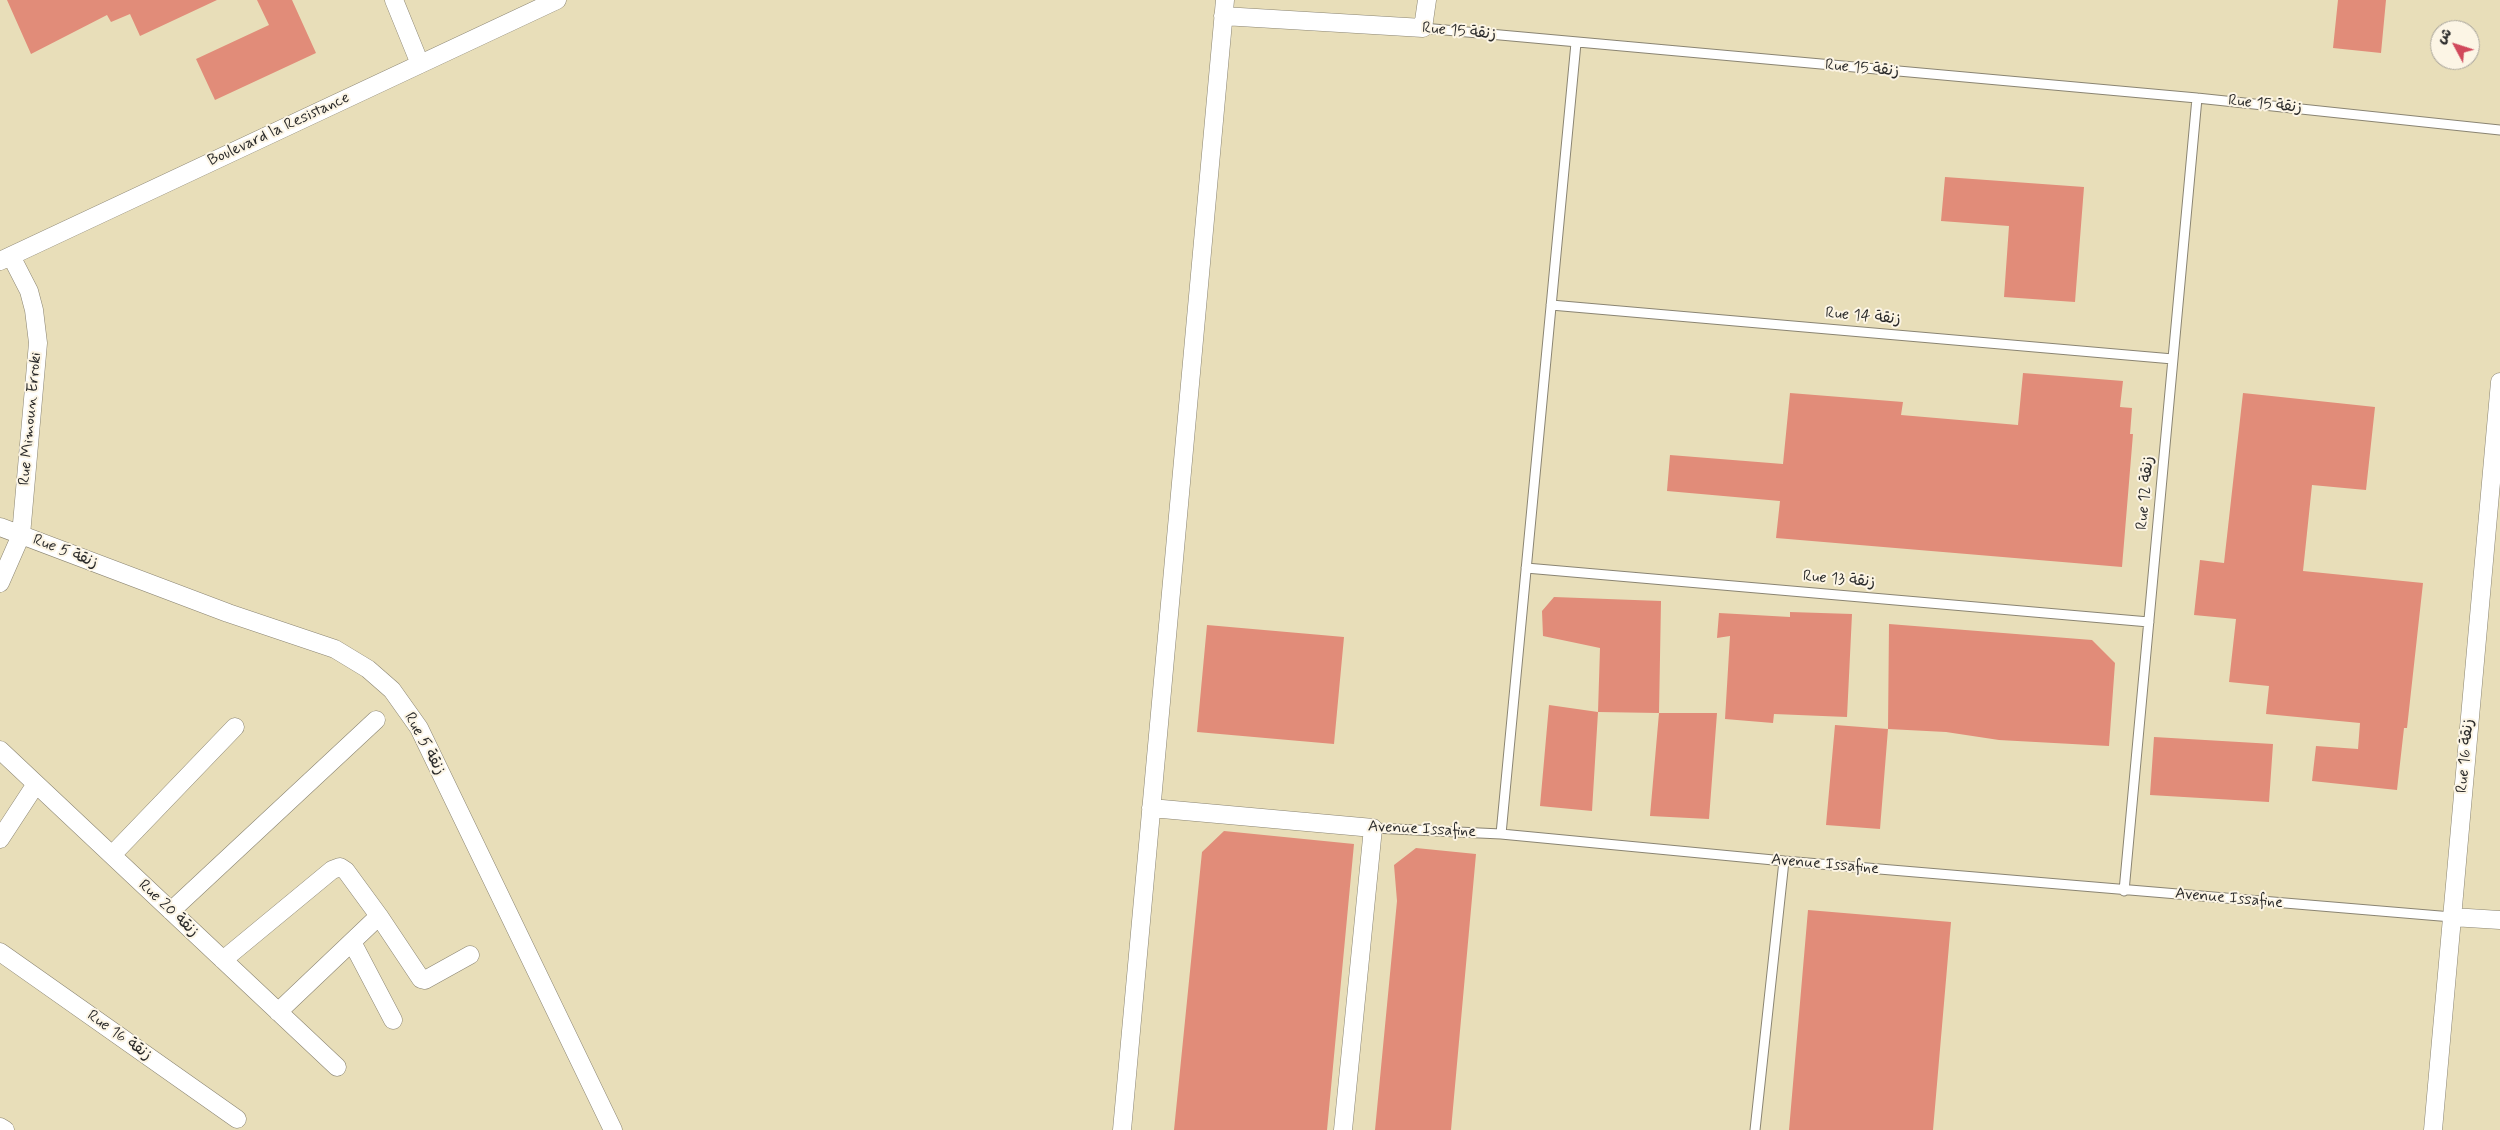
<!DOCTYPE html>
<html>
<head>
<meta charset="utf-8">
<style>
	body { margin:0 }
	#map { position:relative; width:2500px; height:1130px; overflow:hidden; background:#e8deb9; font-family:Mynerve,"Playpen Sans Arabic",sans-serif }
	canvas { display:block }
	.north { position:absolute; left:2430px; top:20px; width:50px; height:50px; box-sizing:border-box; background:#fcf5e5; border:1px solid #a8a49b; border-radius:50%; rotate:310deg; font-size:14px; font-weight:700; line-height:20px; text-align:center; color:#2b2b2b }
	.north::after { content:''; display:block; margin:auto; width:18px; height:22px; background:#d1495b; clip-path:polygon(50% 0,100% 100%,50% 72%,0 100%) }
</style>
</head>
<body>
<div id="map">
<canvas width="2500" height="1130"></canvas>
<div class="north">ش</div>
</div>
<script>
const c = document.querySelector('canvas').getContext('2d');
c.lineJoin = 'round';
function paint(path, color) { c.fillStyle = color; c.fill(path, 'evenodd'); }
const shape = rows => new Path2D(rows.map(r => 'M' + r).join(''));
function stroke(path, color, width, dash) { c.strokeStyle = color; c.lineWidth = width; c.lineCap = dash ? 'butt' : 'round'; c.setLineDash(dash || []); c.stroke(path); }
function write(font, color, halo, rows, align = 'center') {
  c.font = font + ' Mynerve,"Playpen Sans Arabic",sans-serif'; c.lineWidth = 4; c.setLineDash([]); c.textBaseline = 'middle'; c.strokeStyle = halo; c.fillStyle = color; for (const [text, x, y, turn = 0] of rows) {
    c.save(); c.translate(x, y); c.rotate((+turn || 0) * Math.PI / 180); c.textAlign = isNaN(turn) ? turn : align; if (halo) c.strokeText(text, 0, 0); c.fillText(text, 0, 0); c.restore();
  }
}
paint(shape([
	[7,0,217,0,140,36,130,14,111,22,107,15,31,54],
	[257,0,292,0,316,53,215,100,196,59,269,25],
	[2338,0,2386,0,2381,53,2333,48],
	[1945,177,2084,187,2075,302,2004,297,2009,226,1941,221],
	[2023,373,2123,381,2120,407,2132,408,2130,434,2133,434,2122,567,1776,538,1780,501,1667,491,1670,455,1783,464,1790,393,1903,402,1901,415,2018,425],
	[2243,393,2375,407,2366,490,2312,485,2303,571,2423,583,2407,728,2404,728,2397,790,2312,781,2316,746,2358,749,2360,723,2266,714,2269,686,2229,682,2236,619,2194,615,2200,560,2224,563],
	[1554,597,1661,601,1659,713,1598,712,1600,648,1543,636,1542,611],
	[1790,612,1852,614,1847,717,1774,714,1773,723,1725,719,1730,636,1717,638,1719,613,1790,617],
	[1889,624,2092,640,2115,663,2109,746,1999,740,1946,732,1888,729],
	[1207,625,1344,637,1334,744,1197,732],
	[1549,705,1598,712,1592,811,1540,806],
	[1659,713,1717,713,1709,819,1650,816],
	[1835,725,1888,729,1880,829,1826,825],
	[2154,737,2273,744,2269,802,2150,795],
	[1224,831,1354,844,1327,1130,1174,1130,1202,852],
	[1416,848,1476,854,1451,1130,1375,1130,1397,901,1394,865],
	[1808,910,1951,922,1933,1130,1789,1130]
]), '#e18c79');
const service = shape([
	[1423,28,2197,98,2500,130],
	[1551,305,2173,359],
	[1526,568,2149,622],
	[1373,828,1501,834,1784,861,2452,917],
	[1501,834,1576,43],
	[2124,891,2197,98],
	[1755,1130,1784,861]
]);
const minor = shape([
	[394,0,420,64],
	[1223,16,1423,28,1427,0],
	[0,261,557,0],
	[0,527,228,613,335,649,368,669,392,690,419,728,613,1130],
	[0,583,21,535,38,343,34,310,29,291,11,256],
	[0,750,337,1067],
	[1151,808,1373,828,1343,1130],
	[0,839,36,784],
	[112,855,235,727],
	[171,911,376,720],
	[2452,917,2500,920],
	[352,942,393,1020],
	[0,952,237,1119],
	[223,960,332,870,340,867,346,871,379,916,421,979,425,980,470,955],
	[278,1012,379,916],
	[0,1127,5,1130],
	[1122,1130,1225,0],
	[2433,1130,2500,382]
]);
stroke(service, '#8a8472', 11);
stroke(minor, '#8a8472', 19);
stroke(service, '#fff', 9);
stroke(minor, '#fff', 18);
write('16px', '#2b2b2b', '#fcf5e5', [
	["Rue 15 زنقة",1459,32,5],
	["Rue 15 زنقة",1862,69,5],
	["Rue 15 زنقة",2265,105,6],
	["Boulevard la Resistance",279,130,-25],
	["Rue 14 زنقة",1863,317,5],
	["Rue Mimoun Erroki",31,419,-85],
	["Rue 12 زنقة",2146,493,-85],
	["Rue 5 زنقة",65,552,21],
	["Rue 13 زنقة",1839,580,5],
	["Rue 5 زنقة",424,744,61],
	["Rue 16 زنقة",2466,756,-85],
	["Avenue Issafine",1422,830,3],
	["Avenue Issafine",1825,865,5],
	["Avenue Issafine",2229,899,5],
	["Rue 20 زنقة",168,909,43],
	["Rue 16 زنقة",119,1036,35]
]);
</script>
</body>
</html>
